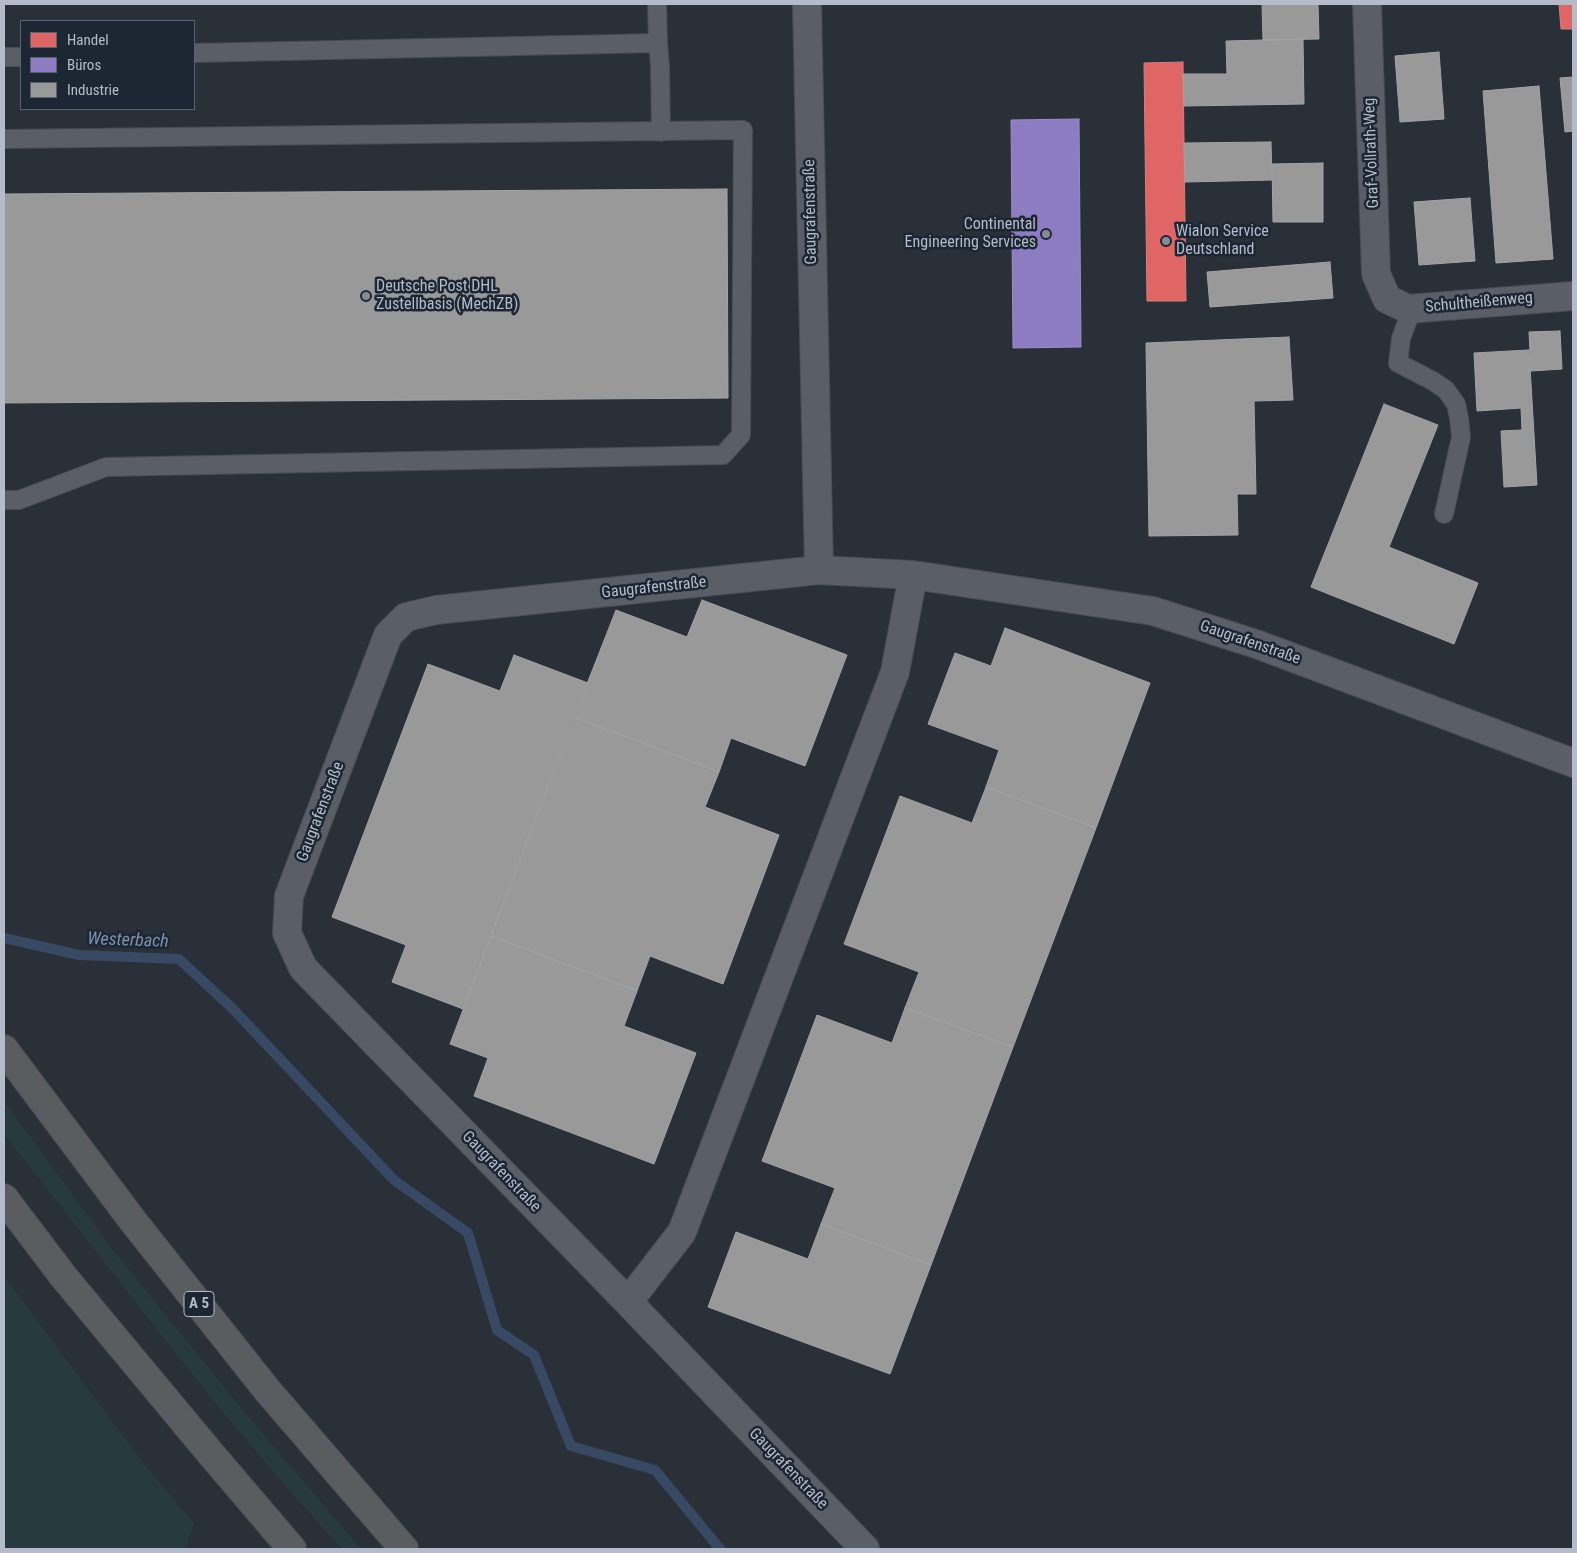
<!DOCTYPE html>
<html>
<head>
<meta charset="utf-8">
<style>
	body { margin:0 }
	#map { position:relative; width:1577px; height:1553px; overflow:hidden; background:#2a3038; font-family:"Roboto Condensed",sans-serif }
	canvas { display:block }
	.frame { position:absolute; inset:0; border:5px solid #b4bcc9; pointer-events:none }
	.legend { position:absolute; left:20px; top:20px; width:175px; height:90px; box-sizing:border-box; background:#1d2633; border:1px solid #59626f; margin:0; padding:6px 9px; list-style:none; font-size:15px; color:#b4bcc9 }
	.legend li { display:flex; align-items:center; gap:10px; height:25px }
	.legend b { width:25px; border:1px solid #59626f }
</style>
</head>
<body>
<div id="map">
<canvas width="1577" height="1553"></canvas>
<div class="frame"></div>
<ul class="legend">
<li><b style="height:14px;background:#e06666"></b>Handel</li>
<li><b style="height:14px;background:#8e7cc3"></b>Büros</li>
<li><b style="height:14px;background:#999"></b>Industrie</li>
</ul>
</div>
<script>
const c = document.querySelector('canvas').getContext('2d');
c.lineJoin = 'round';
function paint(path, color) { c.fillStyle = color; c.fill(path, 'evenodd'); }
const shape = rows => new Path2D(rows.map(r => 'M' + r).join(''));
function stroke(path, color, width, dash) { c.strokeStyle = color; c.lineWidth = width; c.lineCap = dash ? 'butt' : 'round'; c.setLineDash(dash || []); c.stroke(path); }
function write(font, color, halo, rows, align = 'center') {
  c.font = font + ' "Roboto Condensed",sans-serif'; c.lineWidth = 5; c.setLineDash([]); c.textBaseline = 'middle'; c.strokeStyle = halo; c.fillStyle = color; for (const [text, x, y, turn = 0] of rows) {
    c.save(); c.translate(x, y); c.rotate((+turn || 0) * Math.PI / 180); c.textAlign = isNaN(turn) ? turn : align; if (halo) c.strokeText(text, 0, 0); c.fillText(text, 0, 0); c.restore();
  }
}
paint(shape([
	[4,1101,113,1250,242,1409,361,1549,342,1549,294,1496,221,1410,158,1331,4,1134],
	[4,1276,144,1464,194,1523,185,1549,4,1549]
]), '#273a3e');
const shops = shape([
	[1559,4,1573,4,1573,29,1561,29,1559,4],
	[1183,62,1186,301,1147,301,1144,63,1183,62]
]);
paint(shops, '#e06666');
stroke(shops, '#d38084', 1);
const offices = shape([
	[1079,119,1081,347,1013,348,1011,120,1079,119]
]);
paint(offices, '#8e7cc3');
stroke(offices, '#998fc5', 1);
const industry = shape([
	[1262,4,1318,4,1319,39,1263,40,1262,4],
	[1303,39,1304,104,1184,106,1183,74,1227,74,1226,41,1303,39],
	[1439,52,1444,119,1400,122,1395,56,1439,52],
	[1573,77,1573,131,1565,132,1560,78,1573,77],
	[1539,86,1553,259,1496,263,1483,91,1539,86],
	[1271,142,1272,180,1185,182,1184,143,1271,142],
	[1323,163,1323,222,1273,222,1272,164,1323,163],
	[727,189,728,398,4,403,4,194,727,189],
	[1470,198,1475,261,1419,265,1414,202,1470,198],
	[1330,262,1333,298,1210,307,1207,272,1330,262],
	[1560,331,1562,369,1531,371,1529,332,1560,331],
	[1289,337,1293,400,1254,401,1256,494,1237,494,1238,535,1149,536,1146,343,1289,337],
	[1529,350,1537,485,1504,487,1501,431,1522,430,1521,408,1477,411,1474,353,1529,350],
	[1384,404,1438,425,1389,547,1478,583,1454,644,1311,587,1384,404],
	[702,600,847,655,805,766,731,738,719,772,574,717,616,610,687,637,702,600],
	[1005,628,1150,683,1096,828,986,787,999,750,928,724,955,653,991,666,1005,628],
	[514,655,588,683,463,1009,392,982,406,945,332,917,428,664,500,691,514,655],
	[574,717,719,772,705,807,779,835,723,984,650,956,637,991,491,936,574,717],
	[986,787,1096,828,1013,1047,905,1008,919,972,844,944,900,796,972,823,986,787],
	[491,936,637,991,624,1026,696,1053,654,1164,474,1096,488,1058,450,1044,491,936],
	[905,1008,1013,1047,931,1265,821,1224,835,1188,762,1161,817,1015,892,1043,905,1008],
	[821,1224,931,1265,890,1374,708,1307,736,1232,808,1259,821,1224]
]);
paint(industry, '#999');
stroke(industry, '#a1a4a7', 1);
stroke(shape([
	[4,938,79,955,179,959,233,1009,394,1180,468,1233,497,1330,534,1355,571,1446,655,1470,720,1549]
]), '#384963', 10);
const service = shape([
	[658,43,660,67,661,132],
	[194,53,658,43,657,4],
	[4,57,21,57],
	[4,139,743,130,741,435,723,455,106,467,19,500,4,500],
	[1412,309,1401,338,1398,363,1433,381,1446,390,1456,404,1459,418,1461,437,1444,514]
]);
const minor = shape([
	[807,4,819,570],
	[1367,4,1376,274,1387,299,1408,309,1573,296],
	[913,575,895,672,682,1232,628,1302,303,968,287,933,289,896,388,635,406,617,436,610,819,570,913,575,1153,611,1259,645,1573,763],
	[628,1302,865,1549]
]);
const motorway = shape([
	[4,1049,133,1221,267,1390,404,1549],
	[4,1198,63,1276,211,1454,292,1549]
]);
stroke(service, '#484c53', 20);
stroke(minor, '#484c53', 30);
stroke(motorway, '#474c53', 30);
stroke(service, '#5a5e66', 18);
stroke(minor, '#5a5e66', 28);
stroke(motorway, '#5a5d60', 28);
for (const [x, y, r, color] of [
	[1046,234,5,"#848b96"],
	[1166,241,5,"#848b96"],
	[366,296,5,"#848b96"]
]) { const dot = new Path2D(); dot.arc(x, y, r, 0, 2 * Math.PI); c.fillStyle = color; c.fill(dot); stroke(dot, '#1d2633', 2); }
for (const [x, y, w] of [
	[199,1304,30]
]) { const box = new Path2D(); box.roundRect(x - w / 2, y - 12.5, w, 25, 4); c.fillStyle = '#1d2633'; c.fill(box); stroke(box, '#b4bcc9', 1); }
write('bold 15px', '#b4bcc9', null, [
	["A 5",199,1304]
]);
write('16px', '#b4bcc9', '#1d2633', [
	["Graf-Vollrath-Weg",1372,153,-92],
	["Gaugrafenstraße",811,212,-91],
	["Schultheißenweg",1479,303,-5],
	["Gaugrafenstraße",654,588,-6],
	["Gaugrafenstraße",1250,643,19],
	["Gaugrafenstraße",321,812,-69],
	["Gaugrafenstraße",501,1172,46],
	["Gaugrafenstraße",788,1469,46]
]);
write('16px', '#b4bcc9', '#1d2633', [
	["Continental",1036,225,"right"],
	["Engineering Services",1036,243,"right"],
	["Wialon Service",1176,232],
	["Deutschland",1176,250],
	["Deutsche Post DHL",376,287],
	["Zustellbasis (MechZB)",376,305]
], 'left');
write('italic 18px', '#7c92b1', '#1d2633', [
	["Westerbach",128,941,2]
]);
</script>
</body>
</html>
